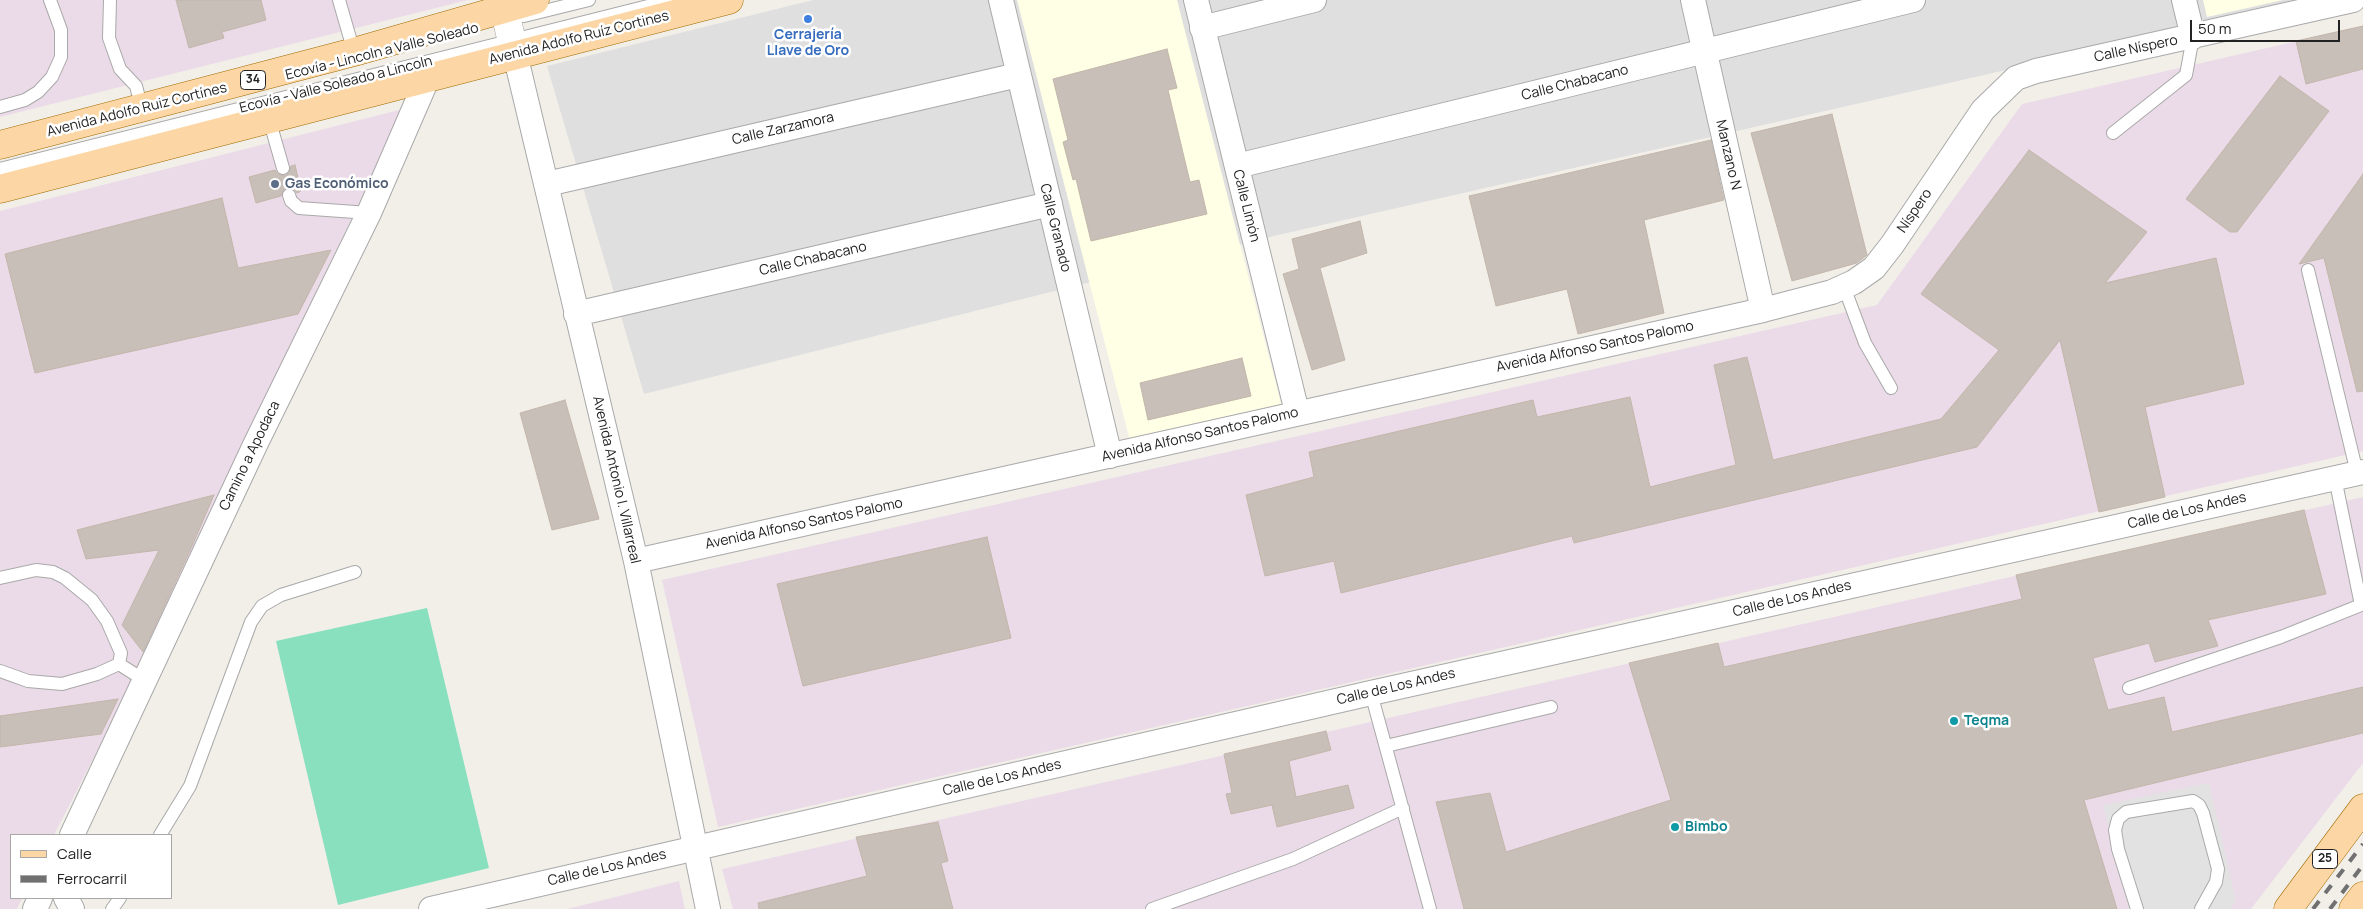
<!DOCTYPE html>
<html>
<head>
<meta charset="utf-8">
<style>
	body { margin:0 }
	#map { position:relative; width:2363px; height:909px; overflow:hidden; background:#f2efe9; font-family:Manrope,sans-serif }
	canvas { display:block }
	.legend { position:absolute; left:10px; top:834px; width:162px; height:65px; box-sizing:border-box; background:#fff; border:1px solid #a7a7a7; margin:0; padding:6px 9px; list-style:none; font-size:15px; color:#222 }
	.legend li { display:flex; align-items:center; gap:10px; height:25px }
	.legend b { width:25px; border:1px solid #a7a7a7 }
	.scale { position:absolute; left:2190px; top:20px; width:150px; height:22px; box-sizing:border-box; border:2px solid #222; border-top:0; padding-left:6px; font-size:15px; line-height:18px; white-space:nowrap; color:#222; -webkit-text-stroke:4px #fff; paint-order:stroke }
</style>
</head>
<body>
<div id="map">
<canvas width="2363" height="909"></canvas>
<ul class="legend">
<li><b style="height:6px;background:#fcd6a4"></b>Calle</li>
<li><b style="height:6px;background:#707070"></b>Ferrocarril</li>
</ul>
<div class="scale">50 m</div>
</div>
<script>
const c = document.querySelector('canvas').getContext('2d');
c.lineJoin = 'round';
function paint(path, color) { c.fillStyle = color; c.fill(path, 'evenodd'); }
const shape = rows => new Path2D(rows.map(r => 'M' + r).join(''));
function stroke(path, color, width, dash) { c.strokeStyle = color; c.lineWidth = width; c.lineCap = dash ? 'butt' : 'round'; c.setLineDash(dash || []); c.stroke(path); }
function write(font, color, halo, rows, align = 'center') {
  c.font = font + ' Manrope,sans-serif'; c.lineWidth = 5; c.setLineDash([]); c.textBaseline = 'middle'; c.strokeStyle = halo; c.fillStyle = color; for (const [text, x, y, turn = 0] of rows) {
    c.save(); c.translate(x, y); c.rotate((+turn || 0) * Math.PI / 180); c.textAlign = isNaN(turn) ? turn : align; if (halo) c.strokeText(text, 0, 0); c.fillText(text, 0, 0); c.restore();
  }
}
paint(shape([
	[813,0,2315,0,1278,235,644,394,547,66]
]), '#e0dfdf');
paint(shape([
	[0,0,468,0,0,117],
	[2363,26,2363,451,718,827,662,580,1877,305,2022,104],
	[403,109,146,656,54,835,11,835,11,898,22,898,17,909,0,909,0,211],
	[2363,497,2363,763,2251,909,733,909,722,869],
	[679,881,685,909,567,909]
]), '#ebdbe8');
paint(shape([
	[1017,0,1177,0,1281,404,1130,441],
	[2203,0,2283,0,2207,17]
]), '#ffffe5');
paint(shape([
	[427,608,489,868,338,905,276,641]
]), '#88e0be');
paint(shape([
	[2209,783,2236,901,2230,909,2129,909,2103,805]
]), '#e2e2e2');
const building = shape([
	[176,0,261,0,266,20,222,32,224,38,189,48,176,0],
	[2363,26,2363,69,2306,84,2296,41,2363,26],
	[1167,49,1177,88,1168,90,1190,182,1199,180,1207,214,1091,241,1076,179,1073,180,1063,142,1068,140,1053,79,1167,49],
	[2280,76,2329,111,2237,232,2230,232,2186,199,2280,76],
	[1832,114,1867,255,1857,263,1792,281,1751,133,1832,114],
	[1711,140,1724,200,1644,220,1664,313,1578,334,1567,289,1496,306,1469,196,1711,140],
	[2029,150,2147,232,2105,283,2216,258,2244,384,2145,407,2165,497,2099,512,2060,340,1977,447,1574,543,1572,536,1341,593,1334,561,1265,576,1246,495,1314,477,1309,452,1533,400,1537,417,1630,397,1650,487,1736,465,1714,365,1747,357,1773,460,1941,419,1999,350,1921,294,2029,150],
	[295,165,301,191,297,193,294,189,287,187,283,190,281,196,256,203,249,177,275,170,278,174,285,176,289,173,291,166,295,165],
	[2363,174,2363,391,2357,392,2324,258,2299,264,2363,174],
	[222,198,238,268,331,250,298,314,35,373,5,254,222,198],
	[1360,221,1367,253,1320,268,1345,360,1312,370,1283,274,1299,269,1292,239,1360,221],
	[1242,358,1251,396,1148,420,1140,383,1242,358],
	[565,400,599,519,552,530,520,413,565,400],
	[214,495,193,544,143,652,122,625,159,550,86,559,77,530,214,495],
	[2304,510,2326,594,2208,620,2218,646,2155,662,2149,643,2093,658,2108,710,2164,697,2172,732,2363,687,2363,733,2084,800,2117,909,1464,909,1436,802,1490,793,1506,852,1671,800,1629,663,1718,643,1724,667,2022,599,2016,575,2304,510],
	[987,537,1011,638,803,686,777,584,987,537],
	[118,699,101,734,0,747,0,716,118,699],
	[1326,731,1331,750,1289,761,1296,797,1348,785,1354,808,1277,827,1272,805,1231,814,1226,794,1232,793,1224,754,1326,731],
	[938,822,948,861,941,863,953,909,759,909,758,903,867,876,856,837,938,822]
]);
paint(building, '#c7bfb8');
stroke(building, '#c4b6ab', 1);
const service = shape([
	[110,0,109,38,120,69,136,86,142,109],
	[339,0,354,52],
	[524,16,589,0],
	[0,107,25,100,38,92,52,77,61,57,61,30,50,0],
	[269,119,283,168],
	[2113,133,2186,75,2193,37],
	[0,169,672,0],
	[289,195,291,201,299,208,369,213],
	[2308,270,2357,473],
	[1844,287,1865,343,1891,388],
	[0,578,36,570,53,572,65,578,92,600,107,621,121,653,119,664],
	[119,664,144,680],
	[0,671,28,681,62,684,97,674,119,664],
	[2129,688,2281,637,2361,605,2335,478],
	[1371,693,1430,909],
	[1386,746,1551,707],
	[160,835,190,786,251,622,262,606,281,595,355,572],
	[112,909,120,898],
	[1152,909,1293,859,1403,808],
	[2137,909,2118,849,2115,830,2118,819,2126,812,2193,801,2199,805,2203,813,2218,869,2216,882,2201,909]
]);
const minor = shape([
	[1001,0,1110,456],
	[1196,0,1297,412],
	[1693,0,1763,310],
	[2184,0,2193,37],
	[1202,28,1314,0],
	[515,54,636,561,708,909],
	[1237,166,1913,0],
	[547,184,1018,75],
	[576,314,1050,204],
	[636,561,1763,310,1832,292,1854,282,1874,268,1892,245,1983,110,2016,78,2036,71,2353,0],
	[72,835,256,443,369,213,428,77],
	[66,898,72,909],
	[35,909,40,898],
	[431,909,1371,693,2363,472]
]);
const tertiary = shape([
	[502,0,515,54]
]);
const primary = shape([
	[0,145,354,52,535,0],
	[0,189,729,0],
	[2288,909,2363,808],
	[2353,909,2363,896]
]);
stroke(service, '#a9a9a9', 14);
stroke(minor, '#a9a9a9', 26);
stroke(tertiary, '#a9a9a9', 29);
stroke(primary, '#a06b00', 29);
stroke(service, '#fff', 12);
stroke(minor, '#fff', 24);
stroke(tertiary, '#fff', 28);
stroke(primary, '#fcd6a4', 28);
stroke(shape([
	[2313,909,2363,844],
	[2330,909,2363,865]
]), '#707070', 4, [10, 10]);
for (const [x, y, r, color] of [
	[808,19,5,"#3f7fe0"],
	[275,184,5,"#5c6f8a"],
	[1954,721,5,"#0f9aa8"],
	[1675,827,5,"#0f9aa8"]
]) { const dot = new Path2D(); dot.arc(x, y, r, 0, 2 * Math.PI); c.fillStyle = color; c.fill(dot); stroke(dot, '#fff', 2); }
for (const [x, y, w] of [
	[253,80,25],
	[2325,859,25]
]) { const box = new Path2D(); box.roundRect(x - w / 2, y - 9.5, w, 19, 4); c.fillStyle = '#fff'; c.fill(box); stroke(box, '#222', 1); }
write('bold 12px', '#222', null, [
	["34",253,80],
	["25",2325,859]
]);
write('bold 14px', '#366cbe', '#fff', [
	["Cerrajería",808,35],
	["Llave de Oro",808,51]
]);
write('14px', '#222', '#fff', [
	["Avenida Adolfo Ruíz Cortines",579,38,-14],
	["Calle Níspero",2136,49,-12],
	["Ecovía - Lincoln a Valle Soleado",382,52,-14],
	["Calle Chabacano",1575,83,-14],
	["Ecovía - Valle Soleado a Lincoln",336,85,-14],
	["Avenida Adolfo Ruiz Cortínes",137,110,-14],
	["Calle Zarzamora",783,129,-13],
	["Manzano N",1728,155,77],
	["Calle Limón",1246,206,76],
	["Níspero",1915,211,-56],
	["Calle Granado",1055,228,76],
	["Calle Chabacano",813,259,-13],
	["Avenida Alfonso Santos Palomo",1595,347,-12],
	["Avenida Alfonso Santos Palomo",1200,435,-13],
	["Camino a Apodaca",250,456,-64],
	["Avenida Antonio I. Villarreal",616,480,77],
	["Calle de Los Andes",2187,511,-13],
	["Avenida Alfonso Santos Palomo",804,524,-12],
	["Calle de Los Andes",1792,599,-13],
	["Calle de Los Andes",1396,687,-13],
	["Calle de Los Andes",1002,778,-13],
	["Calle de Los Andes",607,868,-13]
]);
write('bold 14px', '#4e5e75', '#fff', [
	["Gas Económico",285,184]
], 'left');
write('bold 14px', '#0d838f', '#fff', [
	["Teqma",1964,721],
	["Bimbo",1685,827]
], 'left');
</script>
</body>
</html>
